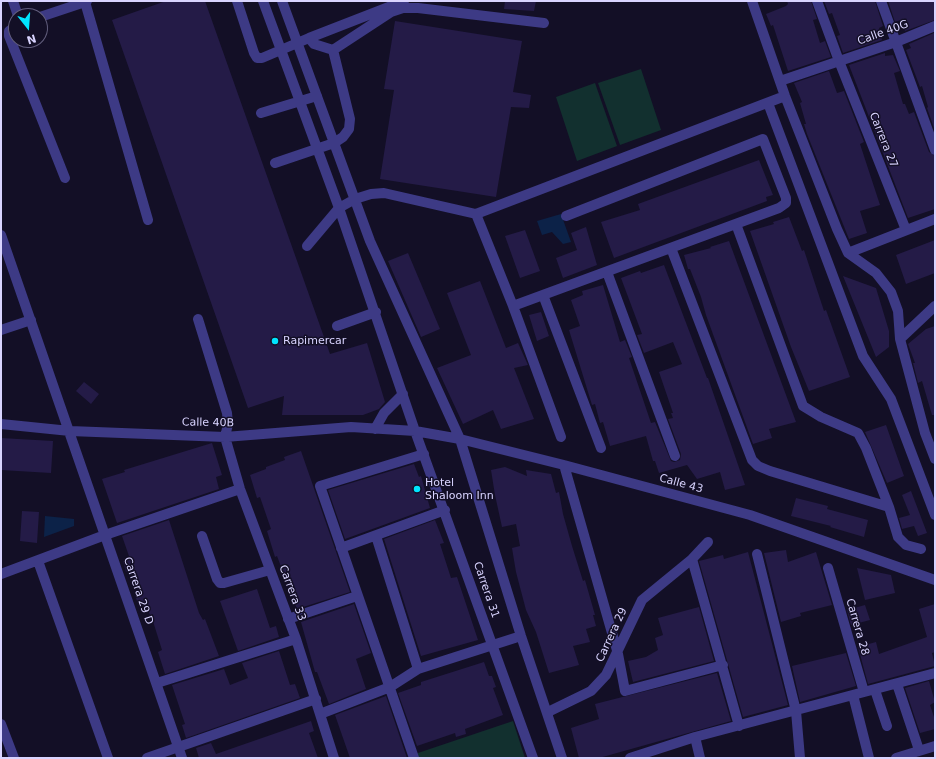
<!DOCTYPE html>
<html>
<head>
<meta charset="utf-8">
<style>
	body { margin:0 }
	#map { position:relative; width:936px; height:759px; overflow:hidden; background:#130f26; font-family:"DejaVu Sans",sans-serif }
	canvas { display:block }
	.frame { position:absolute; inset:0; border:2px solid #d9d4ff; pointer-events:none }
	.north { position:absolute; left:8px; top:8px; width:40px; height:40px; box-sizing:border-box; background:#130f26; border:1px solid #625e7d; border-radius:50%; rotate:163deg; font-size:11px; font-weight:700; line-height:16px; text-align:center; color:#d9d4ff }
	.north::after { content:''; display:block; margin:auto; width:14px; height:18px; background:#00e5ff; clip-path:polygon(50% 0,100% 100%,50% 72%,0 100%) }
</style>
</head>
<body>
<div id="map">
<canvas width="936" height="759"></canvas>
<div class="frame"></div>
<div class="north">N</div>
</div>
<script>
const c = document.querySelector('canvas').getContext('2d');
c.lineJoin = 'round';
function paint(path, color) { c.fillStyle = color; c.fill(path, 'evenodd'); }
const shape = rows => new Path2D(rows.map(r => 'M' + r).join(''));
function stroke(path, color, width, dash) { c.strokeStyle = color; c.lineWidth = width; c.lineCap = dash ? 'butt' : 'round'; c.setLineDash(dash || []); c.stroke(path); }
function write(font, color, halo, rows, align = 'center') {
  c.font = font + ' "DejaVu Sans",sans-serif'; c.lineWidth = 3; c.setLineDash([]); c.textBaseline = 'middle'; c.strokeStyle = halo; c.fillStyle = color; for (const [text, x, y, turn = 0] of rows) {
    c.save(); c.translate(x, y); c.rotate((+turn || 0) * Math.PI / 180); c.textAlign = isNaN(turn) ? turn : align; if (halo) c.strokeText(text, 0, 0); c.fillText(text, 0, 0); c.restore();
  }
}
paint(shape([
	[641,69,661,130,620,145,598,83],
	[595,83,617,146,577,161,556,97],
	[513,721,525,758,413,758,412,755]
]), '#12302f');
paint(shape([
	[561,214,571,242,563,244,552,232,542,235,537,221],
	[45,516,74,519,74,526,44,537]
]), '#0c2248');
paint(shape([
	[166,1,205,1,330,354,367,343,385,402,379,409,363,415,282,415,284,396,248,408,112,20],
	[505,1,536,1,534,11,504,9],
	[787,1,811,1,817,19,813,20,820,43,825,41,831,57,788,71,773,25,771,26,766,14,786,6,788,4],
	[824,1,875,1,883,26,879,28,882,40,843,53,837,36,840,35,832,13,829,14],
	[888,1,935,1,935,20,905,31,901,20,895,22],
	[395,21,522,41,513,92,531,95,529,108,511,107,496,197,380,179,394,90,384,89],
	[934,33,935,37,935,131,927,108,928,107,922,86,920,87,906,50,911,48,909,44],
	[885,53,885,56,893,55,900,71,894,73,903,104,905,104,909,114,914,112,929,152,935,156,935,209,908,218,849,65],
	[829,71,837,93,844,91,864,142,860,144,880,205,860,211,867,233,849,239,807,134,804,124,806,124,800,103,802,102,794,83],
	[759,160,773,195,766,197,767,201,614,258,601,222,640,210,638,204],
	[789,217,802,251,804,250,824,311,826,310,850,377,809,391,791,347,750,231,774,224,773,222],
	[586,227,597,265,563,278,556,258,577,250,571,233],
	[525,230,540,271,520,278,505,236],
	[935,240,935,273,906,284,896,255],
	[729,241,796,422,769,429,772,438,753,444,706,315,701,297,690,269,688,269,684,255,711,248,710,247],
	[408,253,440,329,421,337,388,261],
	[664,265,707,378,708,378,745,485,725,490,720,472,697,479,687,465,659,473,655,461,653,461,646,436,610,446,603,422,600,423,595,404,592,405,569,330,580,326,571,300,583,295,582,291,603,285,620,342,625,340,632,357,629,358,651,423,655,422,671,461,674,462,680,460,681,454,668,419,673,418,671,413,673,413,659,372,682,364,673,342,644,353,637,335,642,334,621,278,640,271,641,273],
	[843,276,876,288,889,331,889,347,876,357],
	[480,281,506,348,518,343,528,365,514,368,534,419,501,429,493,410,463,424,437,368,471,355,447,293],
	[541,312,549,336,537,341,529,315],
	[935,326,935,415,932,415,922,381,918,383,913,363,915,363,908,344,926,329],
	[84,382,99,394,91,404,76,391],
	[886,425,904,476,887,483,865,432],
	[1,438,53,441,51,473,1,470],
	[212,443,222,475,216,477,219,489,117,523,102,479,125,472,124,470],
	[301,451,350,592,297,609,277,556,275,557,267,531,271,529,260,497,257,498,250,475,266,469,266,467,285,460,284,457],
	[414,464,419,477,421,476,430,508,345,539,328,490],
	[505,467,527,476,526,470,551,474,556,493,559,492,563,514,572,546,583,581,585,580,595,615,593,615,596,626,586,629,590,642,573,646,579,665,549,673,536,632,526,610,516,572,512,548,520,546,516,524,502,527,495,495,491,470],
	[911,491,927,533,918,536,914,526,902,529,899,518,910,515,902,495],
	[796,498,828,506,827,509,868,520,864,537,830,527,831,526,791,516],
	[22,511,39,512,37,543,20,541],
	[169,520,199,613,203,620,205,619,219,656,165,674,158,652,162,650,151,615,150,615,146,605,139,607,135,595,140,594,132,570,126,572,123,561,130,559,122,536],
	[435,520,444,543,440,544,451,578,457,577,478,640,421,656,384,539],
	[786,550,788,562,816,552,832,605,800,613,801,616,781,622,764,553],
	[748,552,788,705,743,717,699,561,723,555,724,559],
	[857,568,891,575,895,593,865,600],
	[257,589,270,628,276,626,279,637,238,651,220,601],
	[354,604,371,653,356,659,366,689,329,704,317,672,315,672,301,622],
	[935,604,935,652,932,653,935,666,868,684,858,647,876,642,879,654,927,637,919,609],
	[865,605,870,620,851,625,847,610],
	[699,607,714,661,633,682,628,661,646,657,658,650,655,638,663,635,658,618],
	[279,651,290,685,295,684,300,698,186,738,182,725,185,724,172,685,224,669,230,685,248,678,242,663],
	[846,653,856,686,800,702,792,666],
	[484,662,489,676,492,676,496,687,493,688,503,715,465,729,466,734,456,737,455,733,417,746,398,693,421,685,421,682],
	[717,673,731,721,599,758,579,758,571,728,599,719,595,704],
	[929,681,935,702,930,705,935,720,935,729,920,733,905,688],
	[386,696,407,758,350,758,335,715],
	[311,721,314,731,309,733,318,758,199,758,196,748,211,743,216,754]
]), '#241b47');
stroke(shape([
	[13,1,18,16],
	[87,1,85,2,148,220],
	[237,1,254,53,257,58,262,58,309,38,404,1],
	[263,1,339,208,415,431,533,758],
	[282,1,370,241,460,439,521,636,562,758],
	[752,1,785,96,837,229,848,253,876,273,891,292,898,311,900,339,925,433,935,459],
	[817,1,839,61,906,230],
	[881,1,935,150],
	[40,17,85,2],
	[16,26,9,31,9,36,65,178],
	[309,38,314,44,333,50],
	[780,81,896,42,935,26],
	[768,103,863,356,891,399,935,515],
	[261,113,317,96],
	[275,163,334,143,343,137,349,129,350,119,333,50,391,12,403,8,418,8,544,23],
	[476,214,513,306,561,437],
	[736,224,803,406,821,417,858,433,866,448,889,507,898,537,906,545,921,549],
	[1,235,182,758],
	[307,246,339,208,355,199,371,194,384,193,476,214,785,96],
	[671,248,752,460,758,466,770,471,889,507],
	[848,253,935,219],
	[607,272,675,456],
	[543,295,601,448],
	[513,306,779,208,786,203,786,198,763,139,566,216],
	[198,319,227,413,228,424,225,437,240,489,296,639,334,758],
	[337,326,376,312],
	[1,330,31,320],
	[900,339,935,306],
	[1,424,70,431,225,437,351,427,415,431,460,439,564,465,750,515,935,580],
	[375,429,384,413,403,394],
	[564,465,618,654,625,691,723,665],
	[202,536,217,579,220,583,224,583,270,570],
	[376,536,418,669],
	[341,548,445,510],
	[757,554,796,711,800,758],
	[692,559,739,726],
	[38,561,108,758],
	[828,568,864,692],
	[1,574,105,535,240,489],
	[288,619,357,596],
	[157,683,296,639],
	[897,684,919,750],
	[875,690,887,726],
	[853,695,869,758],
	[548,712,591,691,606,675,642,600,692,559,708,542],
	[320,714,390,687,418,669,521,636],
	[1,724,14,758],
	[695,737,700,758],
	[147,758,316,699],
	[414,758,320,486,424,454],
	[630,758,695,737,935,673],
	[896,758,935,746]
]), '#3d3a85', 10);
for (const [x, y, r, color] of [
	[275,341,4,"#00e5ff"],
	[417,489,4,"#00e5ff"]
]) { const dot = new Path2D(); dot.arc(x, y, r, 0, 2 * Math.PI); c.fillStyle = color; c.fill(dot); stroke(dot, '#130f26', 1.5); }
write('11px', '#d9d4ff', '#130f26', [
	["Calle 40G",883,33,-20],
	["Carrera 27",883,140,68],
	["Calle 40B",208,423,1],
	["Calle 43",681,484,15],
	["Carrera 31",486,590,71],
	["Carrera 29 D",138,591,71],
	["Carrera 33",292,593,70],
	["Carrera 28",857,627,74],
	["Carrera 29",612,635,-65]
]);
write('11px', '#d9d4ff', '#130f26', [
	["Rapimercar",283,341],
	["Hotel",425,483],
	["Shaloom Inn",425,496]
], 'left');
</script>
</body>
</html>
